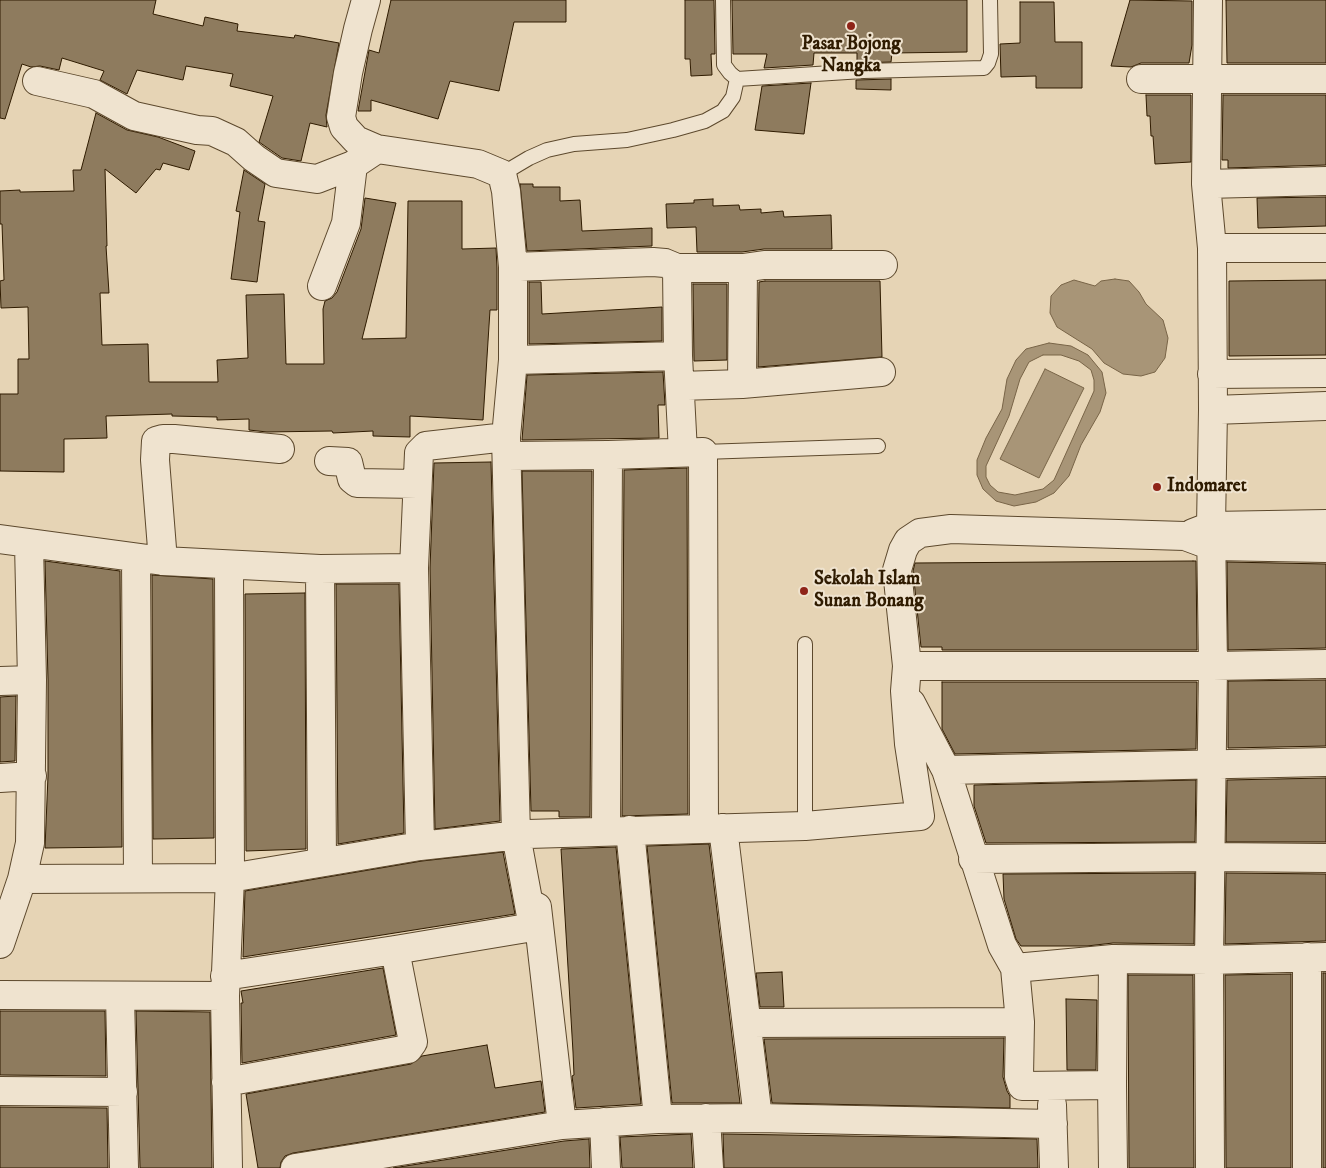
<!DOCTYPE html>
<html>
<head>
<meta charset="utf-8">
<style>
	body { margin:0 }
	canvas { display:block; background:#e6d4b5 }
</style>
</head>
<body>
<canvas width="1326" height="1168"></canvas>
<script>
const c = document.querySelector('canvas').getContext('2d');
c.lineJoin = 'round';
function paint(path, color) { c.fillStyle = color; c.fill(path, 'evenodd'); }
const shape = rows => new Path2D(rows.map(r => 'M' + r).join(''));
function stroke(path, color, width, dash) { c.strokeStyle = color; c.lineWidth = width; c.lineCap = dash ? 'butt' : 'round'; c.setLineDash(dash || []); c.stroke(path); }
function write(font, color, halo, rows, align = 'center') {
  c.font = font + ' "IM FELL DW Pica",serif'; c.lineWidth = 4; c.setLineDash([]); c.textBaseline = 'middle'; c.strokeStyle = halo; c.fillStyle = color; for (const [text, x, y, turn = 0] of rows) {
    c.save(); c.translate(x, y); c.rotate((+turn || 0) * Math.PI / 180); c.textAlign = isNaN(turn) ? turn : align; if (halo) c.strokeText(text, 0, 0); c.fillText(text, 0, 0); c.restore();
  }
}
const water = shape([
	[1115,279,1129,281,1139,292,1146,304,1163,320,1168,338,1165,358,1155,372,1141,376,1123,374,1104,363,1092,349,1057,327,1050,313,1051,296,1061,285,1074,280,1095,286,1101,281,1115,279],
	[1049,343,1071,346,1088,355,1102,372,1106,393,1100,412,1081,445,1069,476,1054,493,1036,502,1014,506,996,501,983,489,977,475,977,460,986,438,1002,409,1007,379,1016,360,1026,349,1049,343],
	[1043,355,1061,355,1079,361,1091,370,1094,380,1094,391,1054,480,1043,489,1015,495,998,492,990,485,986,477,986,466,1009,416,1020,379,1029,362,1043,355],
	[1045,369,1084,388,1039,478,1000,459,1045,369]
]);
paint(water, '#a89577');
stroke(water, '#786447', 1);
const building = shape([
	[0,0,156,0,153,14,203,26,205,17,238,24,237,31,294,38,295,35,339,43,326,115,327,127,310,123,301,161,282,158,259,142,273,96,230,86,233,74,186,66,183,80,137,70,127,94,100,80,104,71,62,58,59,70,40,66,31,67,22,64,5,119,0,118,0,0],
	[391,0,566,0,566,22,514,22,499,91,450,81,438,119,371,100,371,111,358,111,369,50,379,53,391,0],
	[685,0,714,0,715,54,711,54,712,75,691,76,690,59,685,59,685,0],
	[732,0,967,0,967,52,892,53,891,62,857,63,857,53,814,53,813,65,764,68,767,54,733,54,732,0],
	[1130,0,1192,1,1192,45,1189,63,1141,63,1131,67,1111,66,1130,0],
	[1226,0,1326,0,1326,63,1227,63,1226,0],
	[1020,2,1054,2,1055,42,1082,42,1082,88,1036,88,1036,76,1001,77,1000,44,1020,43,1020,2],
	[891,79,891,90,856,89,856,80,891,79],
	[811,83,804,134,755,130,762,86,811,83],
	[1146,95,1191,95,1191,162,1155,164,1153,136,1151,136,1150,116,1147,116,1146,95],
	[1223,95,1326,95,1326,165,1228,168,1228,160,1222,160,1223,95],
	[96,113,127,130,158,137,195,151,189,170,163,163,160,170,156,169,136,193,105,169,107,246,106,246,109,293,100,293,102,345,148,344,149,382,218,382,217,360,248,358,246,295,284,294,286,364,324,364,323,309,325,301,332,298,337,292,361,229,365,198,396,203,362,339,406,338,408,201,462,201,462,249,496,248,497,268,497,310,490,310,483,420,410,416,410,437,373,436,373,431,333,433,332,431,267,432,249,430,249,419,217,420,217,417,172,416,172,414,106,416,107,438,64,439,64,472,0,471,0,394,18,394,18,359,29,359,28,307,1,308,0,281,4,280,2,224,0,224,0,191,20,190,20,192,74,191,73,170,81,170,96,113],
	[244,170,265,184,258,221,265,222,257,282,231,279,240,212,236,211,244,170],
	[520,184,533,184,533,187,560,187,560,201,580,200,582,231,652,228,652,246,527,251,520,184],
	[1326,197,1326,226,1258,228,1257,198,1326,197],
	[713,199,713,206,739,205,740,210,761,209,761,213,783,211,784,217,831,215,832,249,764,249,742,252,697,252,696,227,667,228,666,204,694,203,694,200,713,199],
	[1326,280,1326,355,1229,356,1229,281,1326,280],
	[765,281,880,281,882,357,758,367,759,282,765,281],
	[529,282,541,282,542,314,662,307,662,341,529,344,529,282],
	[693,284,727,284,727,360,694,361,693,284],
	[663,372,665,405,658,405,659,438,522,440,527,375,663,372],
	[491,462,500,821,435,829,430,568,434,463,491,462],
	[687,468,688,814,622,816,624,470,687,468],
	[522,471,592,471,590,817,559,817,559,811,531,811,522,471],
	[45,561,120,571,122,847,45,848,48,776,48,680,45,561],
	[1193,561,1196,561,1197,650,942,650,942,647,921,647,913,571,915,563,1193,561],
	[1227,562,1326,564,1326,648,1228,650,1227,562],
	[152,575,213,579,214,838,153,839,152,575],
	[336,584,399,584,404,833,338,844,336,584],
	[305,593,306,849,246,851,245,594,305,593],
	[1326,680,1326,746,1228,748,1228,681,1326,680],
	[942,682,1197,682,1196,749,955,754,942,729,942,682],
	[16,696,15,761,0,762,0,697,16,696],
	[1326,778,1326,842,1226,842,1227,780,1326,778],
	[1196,780,1195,842,986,843,974,806,974,785,1196,780],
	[709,844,740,1103,672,1103,647,846,709,844],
	[616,847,641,1104,576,1108,572,1076,574,1075,573,1052,561,849,616,847],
	[503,852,515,914,243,957,245,891,422,861,503,852],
	[1195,873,1194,944,1113,943,1087,946,1021,946,1016,939,1004,899,1003,874,1195,873],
	[1226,873,1326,874,1326,941,1225,944,1226,873],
	[383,968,396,1035,242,1063,241,1003,243,1003,241,991,383,968],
	[782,972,784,1007,760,1007,756,973,782,972],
	[1323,973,1326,973,1326,1168,1323,1168,1323,973],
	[1291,974,1291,1168,1226,1168,1225,975,1291,974],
	[1128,975,1193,975,1194,1168,1129,1168,1128,975],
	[1066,999,1097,1000,1096,1070,1067,1070,1066,999],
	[0,1011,105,1011,106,1076,0,1075,0,1011],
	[136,1011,210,1012,212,1168,140,1168,136,1011],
	[1004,1038,1003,1077,1007,1091,1010,1096,1010,1108,772,1103,764,1039,1004,1038],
	[487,1045,495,1088,541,1081,545,1112,293,1153,285,1156,281,1162,280,1168,258,1168,246,1094,411,1064,422,1056,487,1045],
	[0,1107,107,1108,108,1168,0,1168,0,1107],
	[691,1134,693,1168,622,1168,620,1137,691,1134],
	[723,1134,1037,1139,1038,1168,724,1168,723,1134],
	[589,1139,590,1168,393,1168,564,1141,589,1139]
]);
paint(building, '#8e7b5e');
stroke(building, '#2f1b00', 1);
const lane = shape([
	[723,0,724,65,730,73,737,79,863,71,984,68,988,63,991,54,990,0],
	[502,174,529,158,547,150,574,144,627,140,673,130,705,121,723,111,733,97,737,79],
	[703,452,878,446],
	[805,644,805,826]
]);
const street = shape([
	[1208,0,1206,184,1326,181],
	[1141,79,1326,79],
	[37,81,94,94,134,116,197,130,212,131,236,142,254,158,276,173,317,179,353,165,377,149],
	[1206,184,1212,248],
	[513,267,653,262,665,263,677,268,678,356,683,452],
	[677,268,743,268],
	[322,286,346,223,353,165],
	[513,360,678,356],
	[1212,374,1326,373],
	[742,384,743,268,764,265,883,265],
	[680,386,742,384,881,372],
	[1213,410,1326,406],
	[507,456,608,455,703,452,704,828],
	[329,461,348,462,352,479,357,483,417,484],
	[1193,533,1211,526,1326,524],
	[0,539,163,561,320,569,414,568],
	[136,558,138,877],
	[163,561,155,460,156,441,163,439,174,439,280,449],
	[320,569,322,862],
	[907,666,897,570,903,550,908,541,920,533,951,529,1185,536,1212,546,1326,548],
	[0,681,32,680],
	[911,703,946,770,1002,945,1015,968],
	[946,770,1326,762],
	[0,778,32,776],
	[723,828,758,1118],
	[606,830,608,455],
	[630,830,658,1119],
	[420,846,414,568,419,453,426,446,506,437],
	[973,859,1210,857,1326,858],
	[22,879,230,878,420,846,528,834,805,826,920,816,909,744,905,691,907,666,1213,666,1326,664],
	[537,907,562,1125],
	[0,944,22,879,30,843,32,680,29,544],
	[1307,957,1307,1168],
	[1113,959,1112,1085,1113,1168],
	[225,976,395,950,533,927,516,835,506,437,513,360,513,267,506,191,502,174,478,164,377,149,356,140,344,127,341,117,348,73,358,29,366,0],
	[0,995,225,996],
	[120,996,124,1168],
	[747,1023,1020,1022],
	[226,1082,408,1049,413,1042,395,950],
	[1112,1085,1022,1086,1019,1077,1020,1022,1015,968,1113,959,1209,960,1326,957],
	[0,1091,123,1092],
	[1052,1105,1054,1168],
	[706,1118,709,1168],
	[604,1122,606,1168],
	[228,1168,225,996,230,878,229,565],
	[295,1168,562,1125,658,1119,758,1118,1053,1124],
	[1210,1168,1209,960,1213,666,1211,526,1213,410,1212,248,1326,248]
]);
stroke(lane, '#5d492d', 16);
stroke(street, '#5d492d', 30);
stroke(lane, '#efe3cf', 14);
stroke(street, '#efe3cf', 28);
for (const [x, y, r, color] of [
	[851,26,5,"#8f2418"],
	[1157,487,5,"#8f2418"],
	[804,591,5,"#8f2418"]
]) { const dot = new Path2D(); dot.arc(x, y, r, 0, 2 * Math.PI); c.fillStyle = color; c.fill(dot); stroke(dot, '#efe3cf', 2); }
write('bold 19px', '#2f1b00', '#efe3cf', [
	["Pasar Bojong",851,45,"center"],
	["Nangka",851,67,"center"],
	["Indomaret",1167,487],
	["Sekolah Islam",814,580],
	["Sunan Bonang",814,602]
], 'left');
</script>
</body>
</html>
